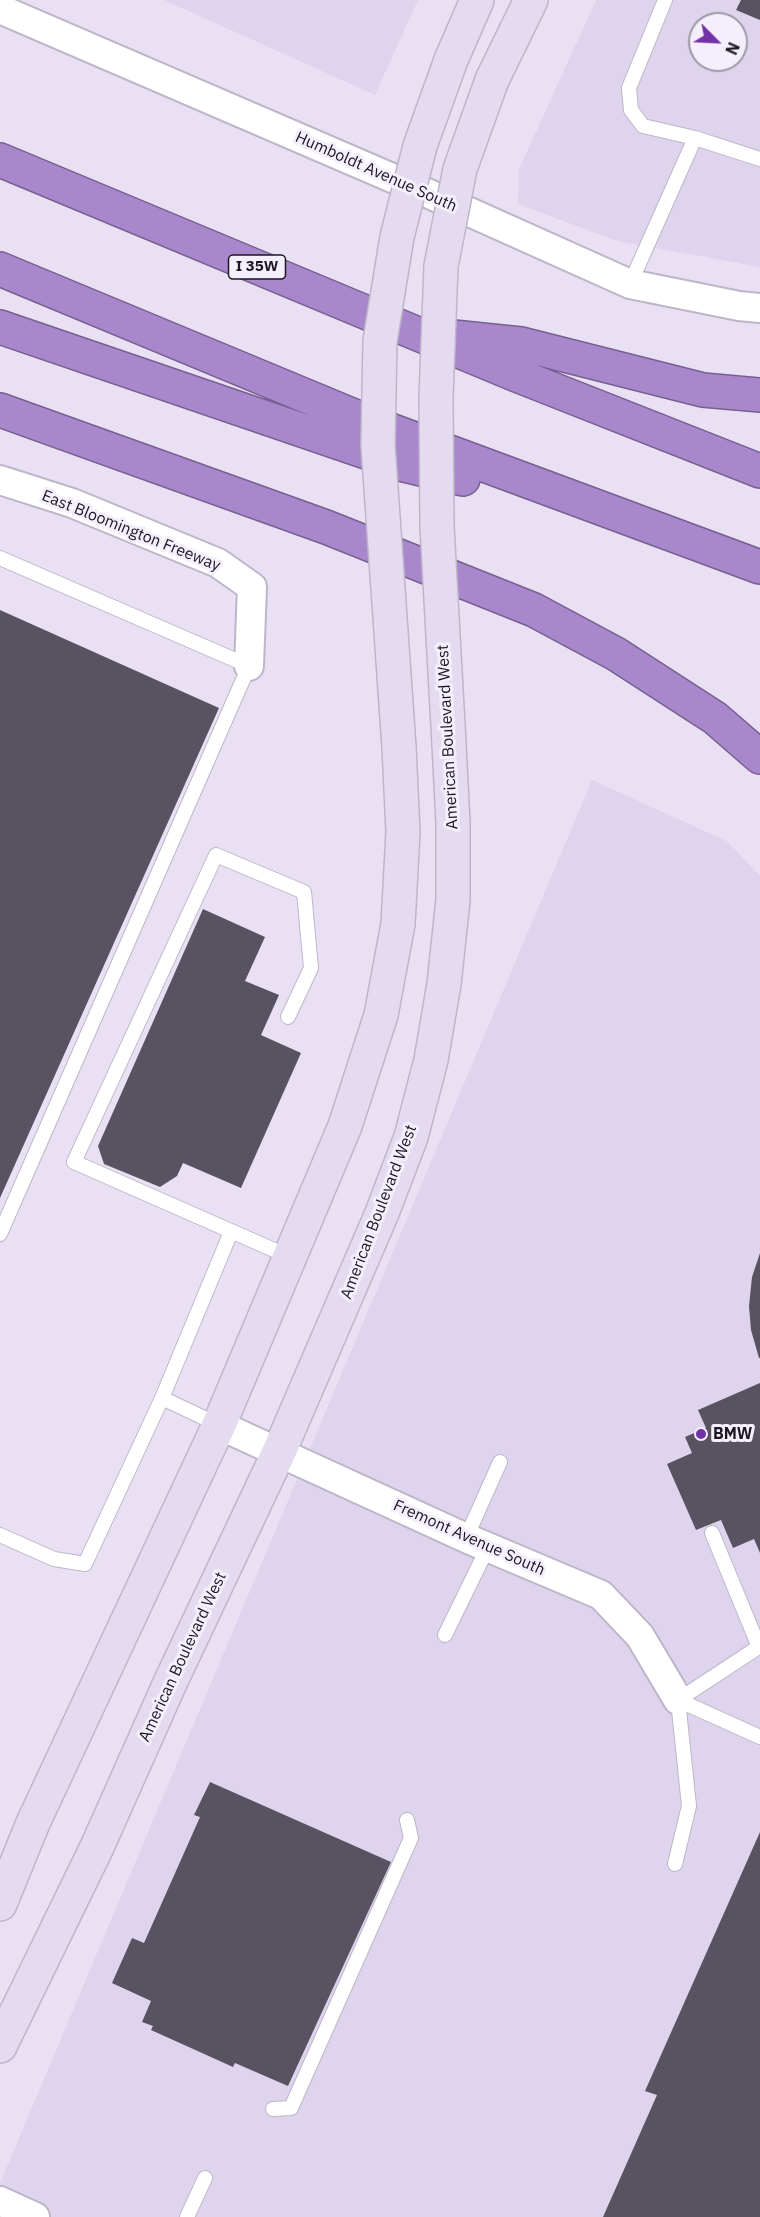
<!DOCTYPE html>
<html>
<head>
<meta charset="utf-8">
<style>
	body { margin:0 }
	#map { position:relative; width:760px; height:2217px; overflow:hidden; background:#e9e1f3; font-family:"IBM Plex Sans",sans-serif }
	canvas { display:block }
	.north { position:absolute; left:688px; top:12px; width:60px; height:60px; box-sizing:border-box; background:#f5effd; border:2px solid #9e99a4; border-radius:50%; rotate:114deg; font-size:16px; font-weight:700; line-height:24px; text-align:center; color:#1b181f }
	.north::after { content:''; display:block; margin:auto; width:21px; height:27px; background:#7232a6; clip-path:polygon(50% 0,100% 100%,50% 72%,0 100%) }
</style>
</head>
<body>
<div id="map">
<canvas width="760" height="2217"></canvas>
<div class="north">N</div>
</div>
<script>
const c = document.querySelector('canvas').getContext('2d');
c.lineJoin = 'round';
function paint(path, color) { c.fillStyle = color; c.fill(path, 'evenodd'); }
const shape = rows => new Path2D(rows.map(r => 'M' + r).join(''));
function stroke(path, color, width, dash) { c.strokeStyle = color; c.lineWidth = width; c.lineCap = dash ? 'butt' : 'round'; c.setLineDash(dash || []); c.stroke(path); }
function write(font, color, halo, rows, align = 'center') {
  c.font = font + ' "IBM Plex Sans",sans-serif'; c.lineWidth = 6; c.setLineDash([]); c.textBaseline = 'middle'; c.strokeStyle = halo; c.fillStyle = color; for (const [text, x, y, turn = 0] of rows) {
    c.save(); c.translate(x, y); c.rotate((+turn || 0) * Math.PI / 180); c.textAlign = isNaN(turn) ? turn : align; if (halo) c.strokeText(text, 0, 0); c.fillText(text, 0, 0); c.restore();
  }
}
paint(shape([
	[164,0,418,0,375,95],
	[596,0,760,0,760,267,617,241,518,204,519,169],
	[700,24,736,24,736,60,700,60],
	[592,780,727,841,760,876,760,2217,0,2217,0,2183]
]), '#dfd4ed');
paint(shape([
	[741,0,760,0,760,20,736,10],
	[0,610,219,708,0,1198],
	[203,909,265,937,245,981,279,995,261,1035,301,1053,241,1188,183,1163,177,1176,160,1187,104,1164,98,1146],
	[760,1253,760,1358,759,1358,751,1330,749,1306,752,1277],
	[760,1383,760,1553,754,1539,733,1548,721,1520,696,1530,667,1464,692,1453,685,1437,706,1428,698,1410],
	[210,1782,391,1862,288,2086,235,2063,233,2067,151,2030,153,2026,142,2022,151,2001,112,1983,132,1938,144,1943,200,1817,194,1815],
	[760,1832,760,2217,603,2217,657,2095,645,2091]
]), '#595361');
const lane = shape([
	[665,0,629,88,631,110,643,126,695,138],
	[630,284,695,138,760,159],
	[0,558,249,666,0,1234],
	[288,1017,311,968,304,892,216,855,74,1162,290,1257],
	[162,1398,219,1425],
	[712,1533,759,1647],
	[0,1535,54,1559,85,1564,162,1398,231,1232],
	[466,1538,500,1462],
	[445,1635,488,1547],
	[678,1700,760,1646],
	[678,1700,760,1737],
	[675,1864,689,1806,678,1700],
	[273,2109,291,2108,411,1838,407,1820],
	[187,2217,205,2178]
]);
const street = shape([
	[0,9,427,193,630,284,739,306,760,308],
	[0,480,72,503,218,563,252,587,249,666],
	[219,1425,466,1538,601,1595,640,1636,678,1700],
	[0,2201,35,2217]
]);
const secondary = shape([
	[451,60,477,0],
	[492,80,531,0],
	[0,1904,33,1823,219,1425,345,1126,381,1015,398,924,403,832,399,747],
	[0,2046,97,1847,170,1683,279,1452,382,1213,411,1137,431,1060,444,984,453,900,453,823,449,744]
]);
const highway = shape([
	[0,160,514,374,760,471],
	[0,269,371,423,760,567],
	[0,327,404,465,463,479],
	[453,337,521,344,703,390,760,395],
	[0,410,326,527,534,610,616,654,715,718,760,757]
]);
stroke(lane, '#beb6c8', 16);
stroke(street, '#beb6c8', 32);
stroke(secondary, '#beb6c8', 36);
stroke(highway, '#776090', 36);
stroke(lane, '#fff', 14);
stroke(street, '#fff', 28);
stroke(secondary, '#e5dbf0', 33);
stroke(highway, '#a987cd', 33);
const secondaryBridge = shape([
	[449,744,437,526,436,397,441,266,460,169,492,80],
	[399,747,378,445,380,341,397,237,420,146,451,60]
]);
stroke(secondaryBridge, '#beb6c8', 36, []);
stroke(secondaryBridge, '#e5dbf0', 33);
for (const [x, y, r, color] of [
	[701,1434,6,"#7232a6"]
]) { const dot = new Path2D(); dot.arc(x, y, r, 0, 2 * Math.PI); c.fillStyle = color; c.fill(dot); stroke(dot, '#f5effd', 2); }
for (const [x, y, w] of [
	[257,267,57]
]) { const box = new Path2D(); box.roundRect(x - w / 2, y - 12, w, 24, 4.5); c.fillStyle = '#f5effd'; c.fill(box); stroke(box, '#1b181f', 1.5); }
write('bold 15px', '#1b181f', null, [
	["I 35W",257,267]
]);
write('16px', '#1b181f', '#f5effd', [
	["Humboldt Avenue South",376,172,24],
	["East Bloomington Freeway",131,531,22],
	["American Boulevard West",448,737,-93],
	["American Boulevard West",379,1212,-69],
	["Fremont Avenue South",469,1538,24],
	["American Boulevard West",183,1657,-65]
]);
write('bold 16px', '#1b181f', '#f5effd', [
	["BMW",713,1434]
], 'left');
</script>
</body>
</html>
